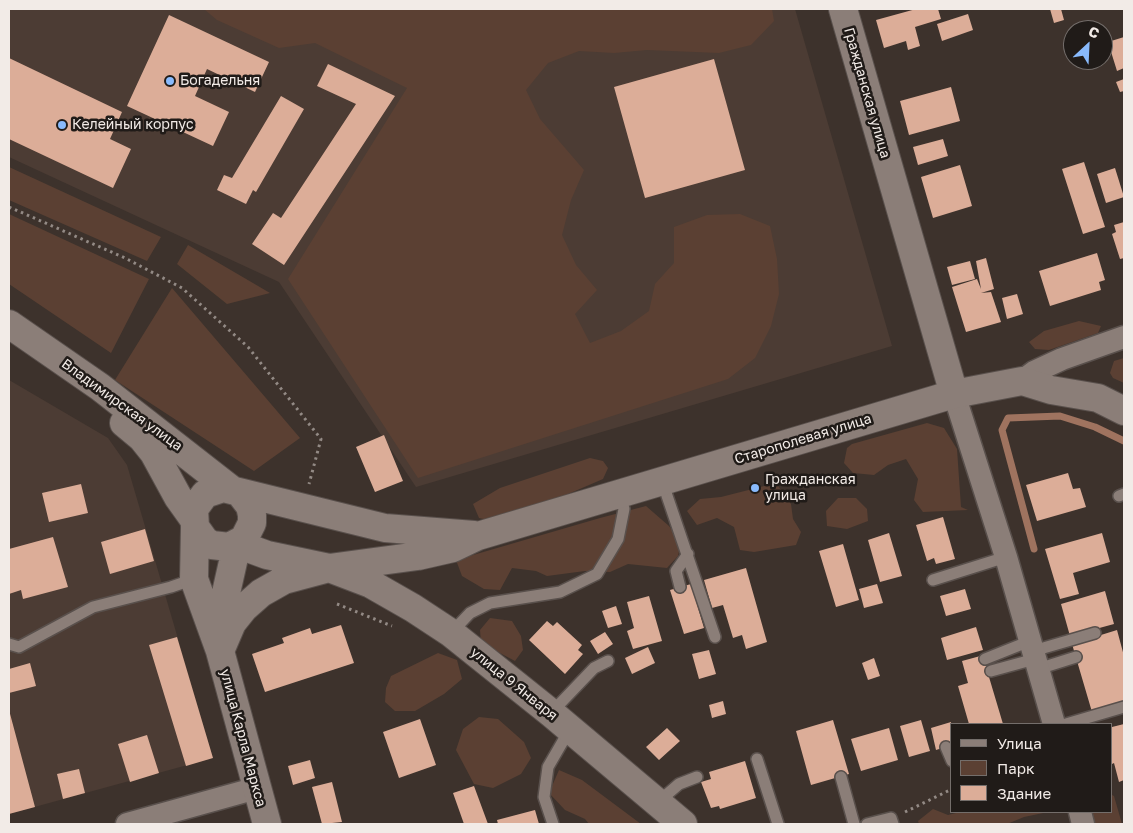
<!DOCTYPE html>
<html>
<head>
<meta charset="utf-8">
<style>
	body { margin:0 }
	#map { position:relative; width:1133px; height:833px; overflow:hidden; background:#3d322c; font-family:"Golos Text",sans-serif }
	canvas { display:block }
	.frame { position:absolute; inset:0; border:10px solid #f2ebe7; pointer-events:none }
	.legend { position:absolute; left:950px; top:723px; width:162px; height:90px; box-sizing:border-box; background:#201b18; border:1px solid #746e6b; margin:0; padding:6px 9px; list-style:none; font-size:15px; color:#f2ebe7 }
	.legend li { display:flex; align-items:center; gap:10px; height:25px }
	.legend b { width:25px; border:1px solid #746e6b }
	.north { position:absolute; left:1063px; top:20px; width:50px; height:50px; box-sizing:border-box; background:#201b18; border:1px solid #746e6b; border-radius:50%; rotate:25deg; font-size:14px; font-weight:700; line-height:20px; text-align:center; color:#f2ebe7 }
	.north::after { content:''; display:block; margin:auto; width:18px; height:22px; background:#89bafc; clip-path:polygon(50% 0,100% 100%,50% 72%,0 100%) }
</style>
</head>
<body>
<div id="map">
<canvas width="1133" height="833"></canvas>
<div class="frame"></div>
<ul class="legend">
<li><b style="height:6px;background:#8b7e78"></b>Улица</li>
<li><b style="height:14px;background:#5b4033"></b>Парк</li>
<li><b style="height:14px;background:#dcad98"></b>Здание</li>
</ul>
<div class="north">С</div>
</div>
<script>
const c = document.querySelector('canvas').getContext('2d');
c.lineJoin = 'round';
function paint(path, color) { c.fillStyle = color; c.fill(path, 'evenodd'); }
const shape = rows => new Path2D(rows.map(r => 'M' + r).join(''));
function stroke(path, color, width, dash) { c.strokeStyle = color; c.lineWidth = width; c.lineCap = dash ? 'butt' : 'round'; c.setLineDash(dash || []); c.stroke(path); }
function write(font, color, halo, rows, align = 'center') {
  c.font = font + ' "Golos Text",sans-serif'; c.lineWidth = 5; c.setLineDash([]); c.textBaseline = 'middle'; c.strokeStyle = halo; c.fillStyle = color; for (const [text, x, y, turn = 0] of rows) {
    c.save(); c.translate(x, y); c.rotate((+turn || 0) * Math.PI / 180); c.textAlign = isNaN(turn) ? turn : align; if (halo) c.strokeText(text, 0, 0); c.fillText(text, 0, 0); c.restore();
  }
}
paint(shape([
	[9,9,795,9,892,346,416,487,279,282,9,157],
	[9,380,108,438,127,465,213,758,9,814]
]), '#4c3c34');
paint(shape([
	[204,9,772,9,774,21,751,45,719,53,647,50,614,53,579,51,548,63,526,90,540,119,584,170,571,200,562,235,576,265,597,290,575,314,590,343,621,331,649,311,655,284,674,263,674,227,707,215,740,214,770,226,777,259,779,294,771,326,755,358,728,379,418,478,288,279,407,88,315,43,279,48,217,20],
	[9,167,161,237,147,261,9,200],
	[9,214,149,279,111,353,9,284],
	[188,245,270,293,227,304,177,264],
	[172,288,300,438,254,471,115,380],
	[1079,321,1101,326,1098,333,1049,350,1035,349,1029,342,1044,331],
	[1124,358,1124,383,1113,378,1110,373,1114,361],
	[927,423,944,428,957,449,961,507,968,510,923,512,914,500,918,479,906,459,888,465,874,475,853,473,844,463,847,448,852,444],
	[590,458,603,461,608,468,603,479,524,513,492,521,479,518,473,504,500,488],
	[776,483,791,504,793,519,801,532,796,545,754,552,740,550,734,527,717,518,697,525,687,511,700,499,721,497],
	[838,498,856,498,867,509,868,521,847,529,827,526,826,511],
	[646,506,669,526,681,542,678,556,667,568,628,564,610,572,585,571,547,576,536,571,512,568,500,590,484,589,462,576,456,560,600,518],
	[490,618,512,621,521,636,523,650,515,661,481,643,480,630],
	[438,653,457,660,462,679,444,694,415,711,395,711,385,702,386,688,391,676],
	[479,717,498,719,524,742,531,758,521,774,493,788,474,784,456,750,463,729],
	[559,770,582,780,641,824,589,824,585,819,565,810,549,793],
	[1112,795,1114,796,1122,824,1089,824,1086,812,1112,812],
	[933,809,948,815,960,812,1048,812,1024,817,1007,824,919,824,918,821]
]), '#5b4033');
stroke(shape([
	[1034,549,1002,430,1008,418,1060,416,1095,427,1124,441]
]), '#9f735f', 7);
paint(shape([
	[916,9,938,9,941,19,915,27,920,46,908,50,906,41,884,48,876,20],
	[1050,9,1061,9,1064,20,1054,23],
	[968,14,973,30,942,41,937,24],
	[169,15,269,62,255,92,207,69,195,96,229,112,213,146,127,106],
	[1124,37,1124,68,1117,71,1108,42],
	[9,58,122,112,110,139,131,149,113,188,9,139],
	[714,59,745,170,645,198,614,87],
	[328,64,395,96,284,265,252,244,273,213,281,218,356,104,317,86],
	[1124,79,1124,91,1120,92,1116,82],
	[951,87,960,121,909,135,900,101],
	[281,96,304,109,256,192,253,190,246,204,217,190,224,175,232,178],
	[943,139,948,156,918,165,913,147],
	[1084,162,1105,227,1083,234,1062,169],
	[960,165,972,206,933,218,921,177],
	[1115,168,1124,197,1106,203,1097,174],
	[1124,222,1124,258,1120,259,1112,234,1116,232,1114,225],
	[1097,253,1105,280,1099,282,1101,290,1050,306,1039,271],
	[986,258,994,289,981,293,991,292,1001,322,966,332,952,287,977,279,981,289,976,261],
	[970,261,975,279,952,285,947,267],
	[1017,294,1023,314,1007,319,1002,298],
	[384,435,403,481,375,492,356,447],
	[1068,473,1073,489,1080,488,1086,507,1037,521,1026,485],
	[81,484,88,513,49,522,42,493],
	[943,517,955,559,936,564,934,558,927,561,916,525],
	[145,529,154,561,110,574,101,542],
	[889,533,902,576,880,582,868,540],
	[1102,533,1110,562,1073,573,1079,594,1060,599,1045,549],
	[53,537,68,587,23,599,21,590,9,594,9,549],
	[843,544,859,600,836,607,819,551],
	[746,568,767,642,746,649,742,635,733,638,723,605,712,608,704,580],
	[691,584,704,628,684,634,670,590],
	[877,584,883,603,864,608,859,589],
	[965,589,971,609,946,616,940,596],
	[1105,591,1114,624,1070,636,1061,604],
	[649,596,662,641,633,649,627,631,634,628,627,602],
	[616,606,622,624,608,628,602,611],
	[547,621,553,626,557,622,582,645,578,650,583,654,565,674,529,640],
	[341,625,354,663,265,692,252,654,284,643,282,638,310,628,312,634],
	[976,627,983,650,947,660,941,638],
	[1117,630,1124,656,1124,703,1092,712,1072,644],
	[605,632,613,644,598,654,590,641],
	[177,637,213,758,186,766,149,645],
	[648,647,655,663,632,674,625,658],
	[709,650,716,674,699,679,692,654],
	[984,655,992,676,989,677,1003,724,969,724,958,686,968,683,962,661],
	[874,658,880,676,868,680,862,663],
	[30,663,36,686,9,693,9,669],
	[723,701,726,714,712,718,709,705],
	[9,710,35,807,9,814],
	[420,719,436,765,399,778,383,732],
	[833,720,849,774,811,785,796,731],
	[921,720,930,751,909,757,900,726],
	[951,722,952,745,936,750,931,728],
	[1124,724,1124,780,1119,782,1114,763,1112,764,1112,727],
	[667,728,680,741,659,760,646,747],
	[889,728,898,760,861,771,851,739],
	[147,735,159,773,130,782,118,744],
	[310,760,315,778,293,785,288,766],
	[745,761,756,798,720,809,719,806,711,808,701,782,711,779,709,772],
	[79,769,85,793,63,799,57,774],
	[332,782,342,822,322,824,312,787],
	[474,786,488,824,464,824,453,793],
	[535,810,539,824,498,824,497,820]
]), '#dcad98');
const service = shape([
	[662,481,715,637],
	[1119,496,1124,494],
	[933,580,1006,557],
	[680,587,676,571,688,554],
	[451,633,470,613,490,603,560,592,597,574,618,539,624,509,619,493],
	[9,644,19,647,93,607,171,587,194,579],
	[1033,651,1095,633],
	[985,659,1030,641],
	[1038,669,1076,657],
	[991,671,1035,659],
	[551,713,594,668,608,661],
	[1066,724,1124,707],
	[946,747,952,761],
	[757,759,778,824],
	[841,777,854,824],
	[657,803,679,784,697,777],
	[553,824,544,797,548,767,570,729],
	[867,824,891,818,893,824]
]);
const minor = shape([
	[1022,381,1034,372,1062,359,1124,337],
	[954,394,1006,557,1054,724],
	[1080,812,1083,824],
	[127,824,257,788]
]);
const tertiary = shape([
	[843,9,954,394],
	[9,324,100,387,232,490],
	[124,423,142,438,154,453,178,497,193,518],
	[240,493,250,506,252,515,252,523,244,539,229,547,212,545,205,541,195,527,194,509,205,494,223,488,385,528,474,535],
	[195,527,194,579,220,651,267,824],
	[237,544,267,555,329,568,418,556,453,548,478,536,954,394,1022,381,1051,390,1098,398,1124,411],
	[220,638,224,602,237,544],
	[220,651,232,623,244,608,261,593,284,580,329,568,371,584,413,608,451,633,551,713,683,824]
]);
stroke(service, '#59504c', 14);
stroke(minor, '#59504c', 25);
stroke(tertiary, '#59504c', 30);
stroke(shape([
	[9,207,125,258,182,288,248,347,321,439,309,484],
	[337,604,392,626],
	[905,812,952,789]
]), '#938a85', 3, [2.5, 4]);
stroke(service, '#8b7e78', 11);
stroke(minor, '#8b7e78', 22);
stroke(tertiary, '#8b7e78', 28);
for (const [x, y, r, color] of [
	[170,81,5,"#89bafc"],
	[62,125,5,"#89bafc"],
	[755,488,5,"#89bafc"]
]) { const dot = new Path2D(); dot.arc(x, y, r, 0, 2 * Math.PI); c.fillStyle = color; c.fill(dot); stroke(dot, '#201b18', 2); }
write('14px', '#f2ebe7', '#201b18', [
	["Богадельня",180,81],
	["Келейный корпус",72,125],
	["Гражданская",765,480],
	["улица",765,496]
], 'left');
write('14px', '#f2ebe7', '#201b18', [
	["Гражданская улица",867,93,74],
	["Владимирская улица",122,405,36],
	["Старополевая улица",803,439,-17],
	["улица 9 Января",514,684,39],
	["улица Карла Маркса",243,738,75]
]);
</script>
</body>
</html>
